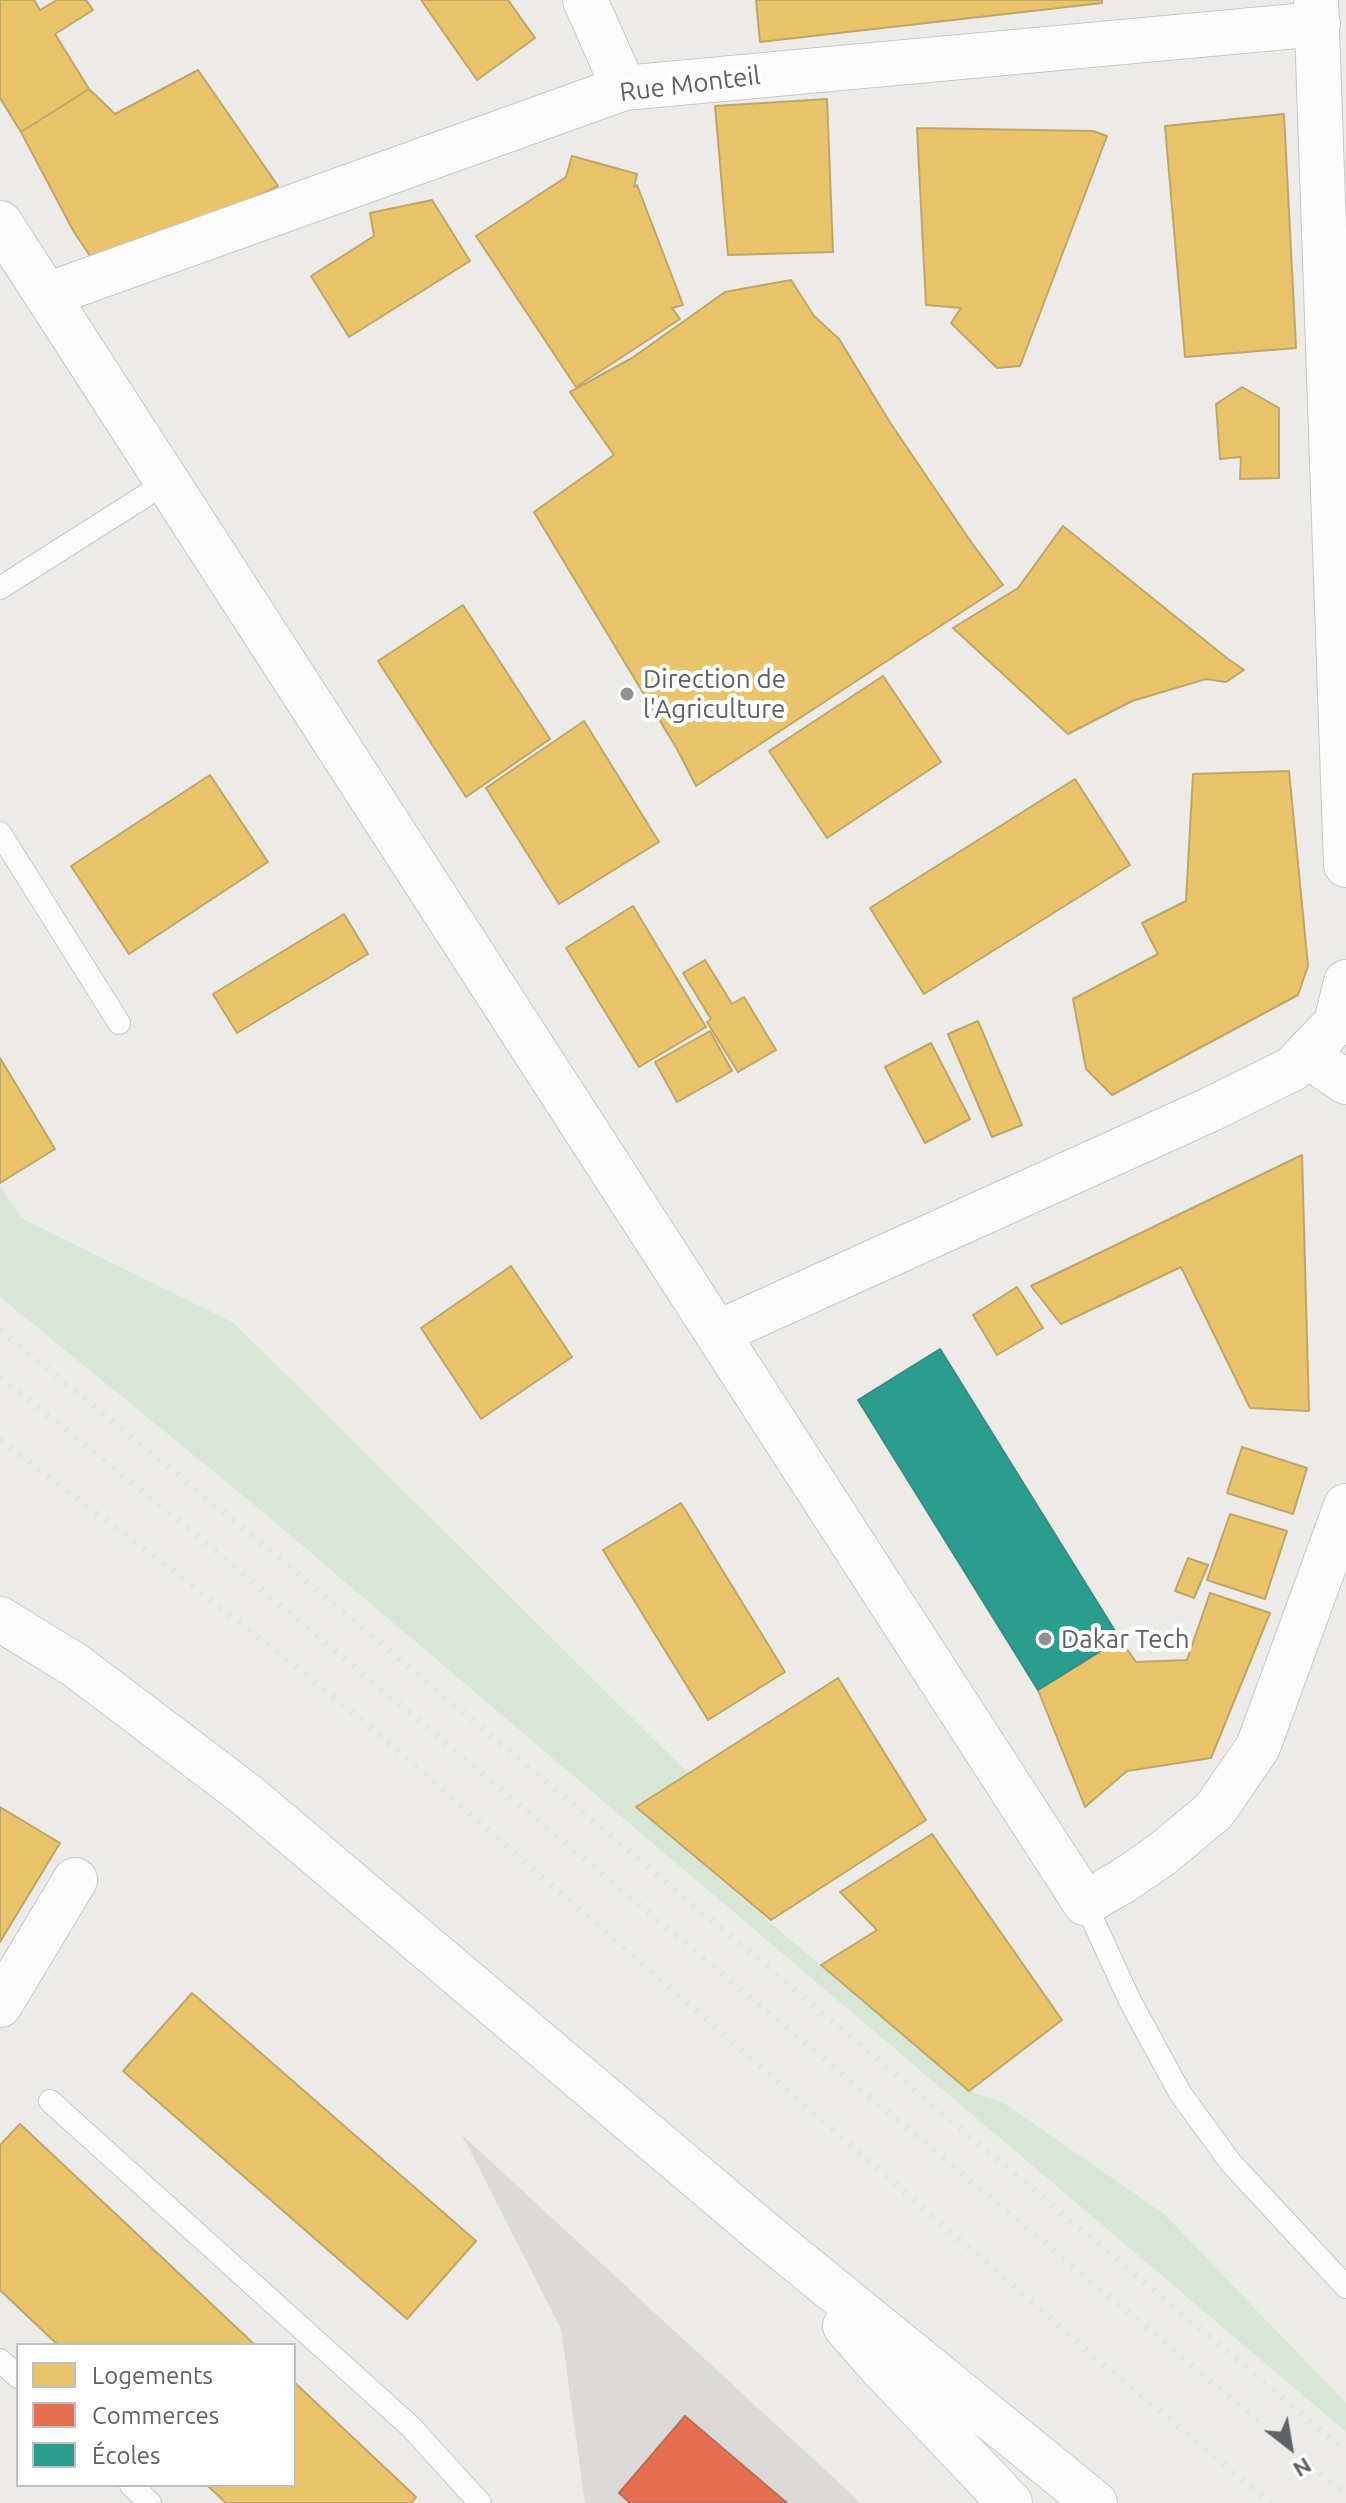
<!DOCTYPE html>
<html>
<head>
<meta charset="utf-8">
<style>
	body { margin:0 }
	#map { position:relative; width:1346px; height:2503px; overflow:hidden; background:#ecebe8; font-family:Ubuntu,sans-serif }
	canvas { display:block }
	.legend { position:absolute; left:16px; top:2343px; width:280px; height:144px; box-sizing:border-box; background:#fff; border:2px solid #bfc0c1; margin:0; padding:10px 14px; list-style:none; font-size:24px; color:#5e6165 }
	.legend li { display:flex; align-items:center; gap:16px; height:40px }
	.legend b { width:40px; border:2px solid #bfc0c1 }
	.north { position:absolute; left:1250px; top:2407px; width:80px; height:80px; -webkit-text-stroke:6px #fff; paint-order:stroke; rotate:149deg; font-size:22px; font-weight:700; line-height:32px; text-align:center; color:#5e6165 }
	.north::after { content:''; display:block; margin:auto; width:28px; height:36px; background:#5e6165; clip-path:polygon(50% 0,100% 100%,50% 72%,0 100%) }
</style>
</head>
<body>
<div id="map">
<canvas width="1346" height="2503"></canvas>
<ul class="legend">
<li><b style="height:22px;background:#e9c46a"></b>Logements</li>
<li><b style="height:22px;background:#e76f51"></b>Commerces</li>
<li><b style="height:22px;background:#2a9d8f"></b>Écoles</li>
</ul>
<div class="north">N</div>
</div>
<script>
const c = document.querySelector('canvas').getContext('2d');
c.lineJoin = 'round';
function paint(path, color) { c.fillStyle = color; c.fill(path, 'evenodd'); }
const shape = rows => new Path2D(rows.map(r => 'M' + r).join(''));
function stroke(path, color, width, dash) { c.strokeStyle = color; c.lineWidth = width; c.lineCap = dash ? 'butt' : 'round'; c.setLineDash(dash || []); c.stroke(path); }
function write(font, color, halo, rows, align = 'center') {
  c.font = font + ' Ubuntu,sans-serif'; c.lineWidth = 8; c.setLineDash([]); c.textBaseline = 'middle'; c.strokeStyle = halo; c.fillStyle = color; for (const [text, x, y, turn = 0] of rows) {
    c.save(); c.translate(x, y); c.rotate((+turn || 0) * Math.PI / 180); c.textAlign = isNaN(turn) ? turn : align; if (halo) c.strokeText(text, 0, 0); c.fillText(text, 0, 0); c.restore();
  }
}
paint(shape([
	[462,2135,861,2503,585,2503,561,2329]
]), '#dcdad8');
paint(shape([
	[0,1185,21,1218,234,1323,688,1773,636,1808,968,2091,1004,2103,1164,2214,1346,2403,1346,2432,251,1502,0,1297]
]), '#d8e7d5');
const homes = shape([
	[0,0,34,0,40,10,57,0,86,0,93,10,55,34,89,89,21,132,0,98,0,0],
	[421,0,508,0,535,38,477,80,421,0],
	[756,0,1102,0,1102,3,760,42,756,0],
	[198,70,278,186,237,206,94,262,74,232,21,132,89,89,115,114,198,70],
	[827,99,833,252,728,255,715,106,827,99],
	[1284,114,1296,348,1185,357,1165,126,1284,114],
	[917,128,1093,131,1107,136,1020,366,997,368,951,323,961,308,926,305,917,128],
	[572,156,637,174,634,187,637,185,683,305,672,308,680,319,576,387,476,236,566,177,572,156],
	[432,200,470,261,349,337,311,276,374,236,370,213,432,200],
	[791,280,814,316,839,339,891,424,971,542,1003,585,696,786,677,749,534,512,614,455,570,392,632,358,725,292,791,280],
	[1242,387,1279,408,1279,478,1240,479,1241,457,1220,459,1216,404,1242,387],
	[1063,526,1228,659,1244,670,1226,682,1206,679,1132,701,1068,734,953,628,1018,588,1063,526],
	[463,605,550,739,466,797,378,661,463,605],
	[883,676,941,762,827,838,769,751,883,676],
	[584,721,659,842,559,904,486,788,584,721],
	[1289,771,1308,966,1298,995,1112,1095,1086,1069,1073,999,1158,954,1142,923,1186,901,1193,774,1289,771],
	[210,775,268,862,129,954,71,866,210,775],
	[1075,779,1130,865,924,994,870,908,1075,779],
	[633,906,706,1027,639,1067,566,948,633,906],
	[344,914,368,954,237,1033,213,994,344,914],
	[705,960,732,1004,744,997,776,1050,738,1072,707,1022,711,1019,683,973,705,960],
	[978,1021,1022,1125,992,1137,948,1034,978,1021],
	[710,1031,732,1071,677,1102,655,1062,710,1031],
	[931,1043,970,1119,925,1143,885,1067,931,1043],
	[0,1058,55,1149,0,1183,0,1058],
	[1302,1155,1309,1411,1250,1408,1181,1267,1061,1324,1031,1286,1302,1155],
	[511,1266,572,1357,481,1419,421,1328,511,1266],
	[1017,1287,1043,1328,997,1355,973,1315,1017,1287],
	[1242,1447,1307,1468,1293,1514,1227,1493,1242,1447],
	[681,1503,785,1672,708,1720,603,1550,681,1503],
	[1230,1514,1287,1531,1265,1599,1207,1580,1230,1514],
	[1188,1558,1208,1565,1194,1598,1175,1591,1188,1558],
	[1210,1593,1270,1613,1211,1758,1127,1771,1085,1807,1038,1690,1120,1639,1136,1662,1187,1660,1210,1593],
	[838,1678,926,1820,771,1920,636,1807,838,1678],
	[0,1807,60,1843,0,1942,0,1807],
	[932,1834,1062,2020,969,2091,821,1965,877,1930,840,1892,932,1834],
	[192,1993,476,2241,407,2319,123,2071,192,1993],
	[20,2124,255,2345,58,2345,0,2290,0,2145,20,2124],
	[294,2382,416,2497,411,2503,226,2503,207,2485,294,2485,294,2382]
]);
paint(homes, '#e9c46a');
stroke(homes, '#bfa668', 2);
const shops = shape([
	[685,2416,787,2503,630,2503,619,2493,685,2416]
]);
paint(shops, '#e76f51');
stroke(shops, '#be6b57', 2);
const schools = shape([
	[940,1349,1120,1639,1038,1690,858,1400,940,1349]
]);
paint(schools, '#2a9d8f');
stroke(schools, '#3a8b82', 2);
const lane = shape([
	[0,588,167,482],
	[0,833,119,1023],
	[1085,1903,1130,2001,1180,2093,1231,2163,1346,2287],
	[50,2101,411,2427,480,2503],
	[0,2360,18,2377],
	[131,2485,150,2503]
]);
const street = shape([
	[585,0,624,88],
	[1316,0,1346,865],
	[0,223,1085,1903],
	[47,295,624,88,1318,24],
	[1306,1055,1346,1082],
	[717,1333,1209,1110,1292,1069,1336,1023,1346,982],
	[0,2005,75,1880]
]);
const secondary = shape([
	[0,1619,75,1665,248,1796,767,2236,1095,2503],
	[1085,1903,1123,1881,1161,1855,1214,1811,1258,1747,1346,1506],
	[845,2326,880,2366,1010,2503]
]);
stroke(lane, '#c7c7c7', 24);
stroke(street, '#c7c7c7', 46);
stroke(secondary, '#c9c9c9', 46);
stroke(lane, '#fcfcfc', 22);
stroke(street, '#fcfcfc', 44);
stroke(secondary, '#fcfcfc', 44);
stroke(shape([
	[0,1330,230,1517,1346,2451],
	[0,1377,189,1529,1346,2494],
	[0,1440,176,1573,348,1708,1097,2359,1271,2503]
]), '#e3e2e2', 6, [2, 10]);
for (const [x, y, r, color] of [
	[627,694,8,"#909193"],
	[1045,1639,8,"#909193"]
]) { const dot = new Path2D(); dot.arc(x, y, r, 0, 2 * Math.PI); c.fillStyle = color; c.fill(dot); stroke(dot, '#fff', 3); }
write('26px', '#5e6165', '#fff', [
	["Rue Monteil",690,84,-7]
]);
write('26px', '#5e6165', '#fff', [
	["Direction de",643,679],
	["l'Agriculture",643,709],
	["Dakar Tech",1061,1639]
], 'left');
</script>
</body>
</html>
